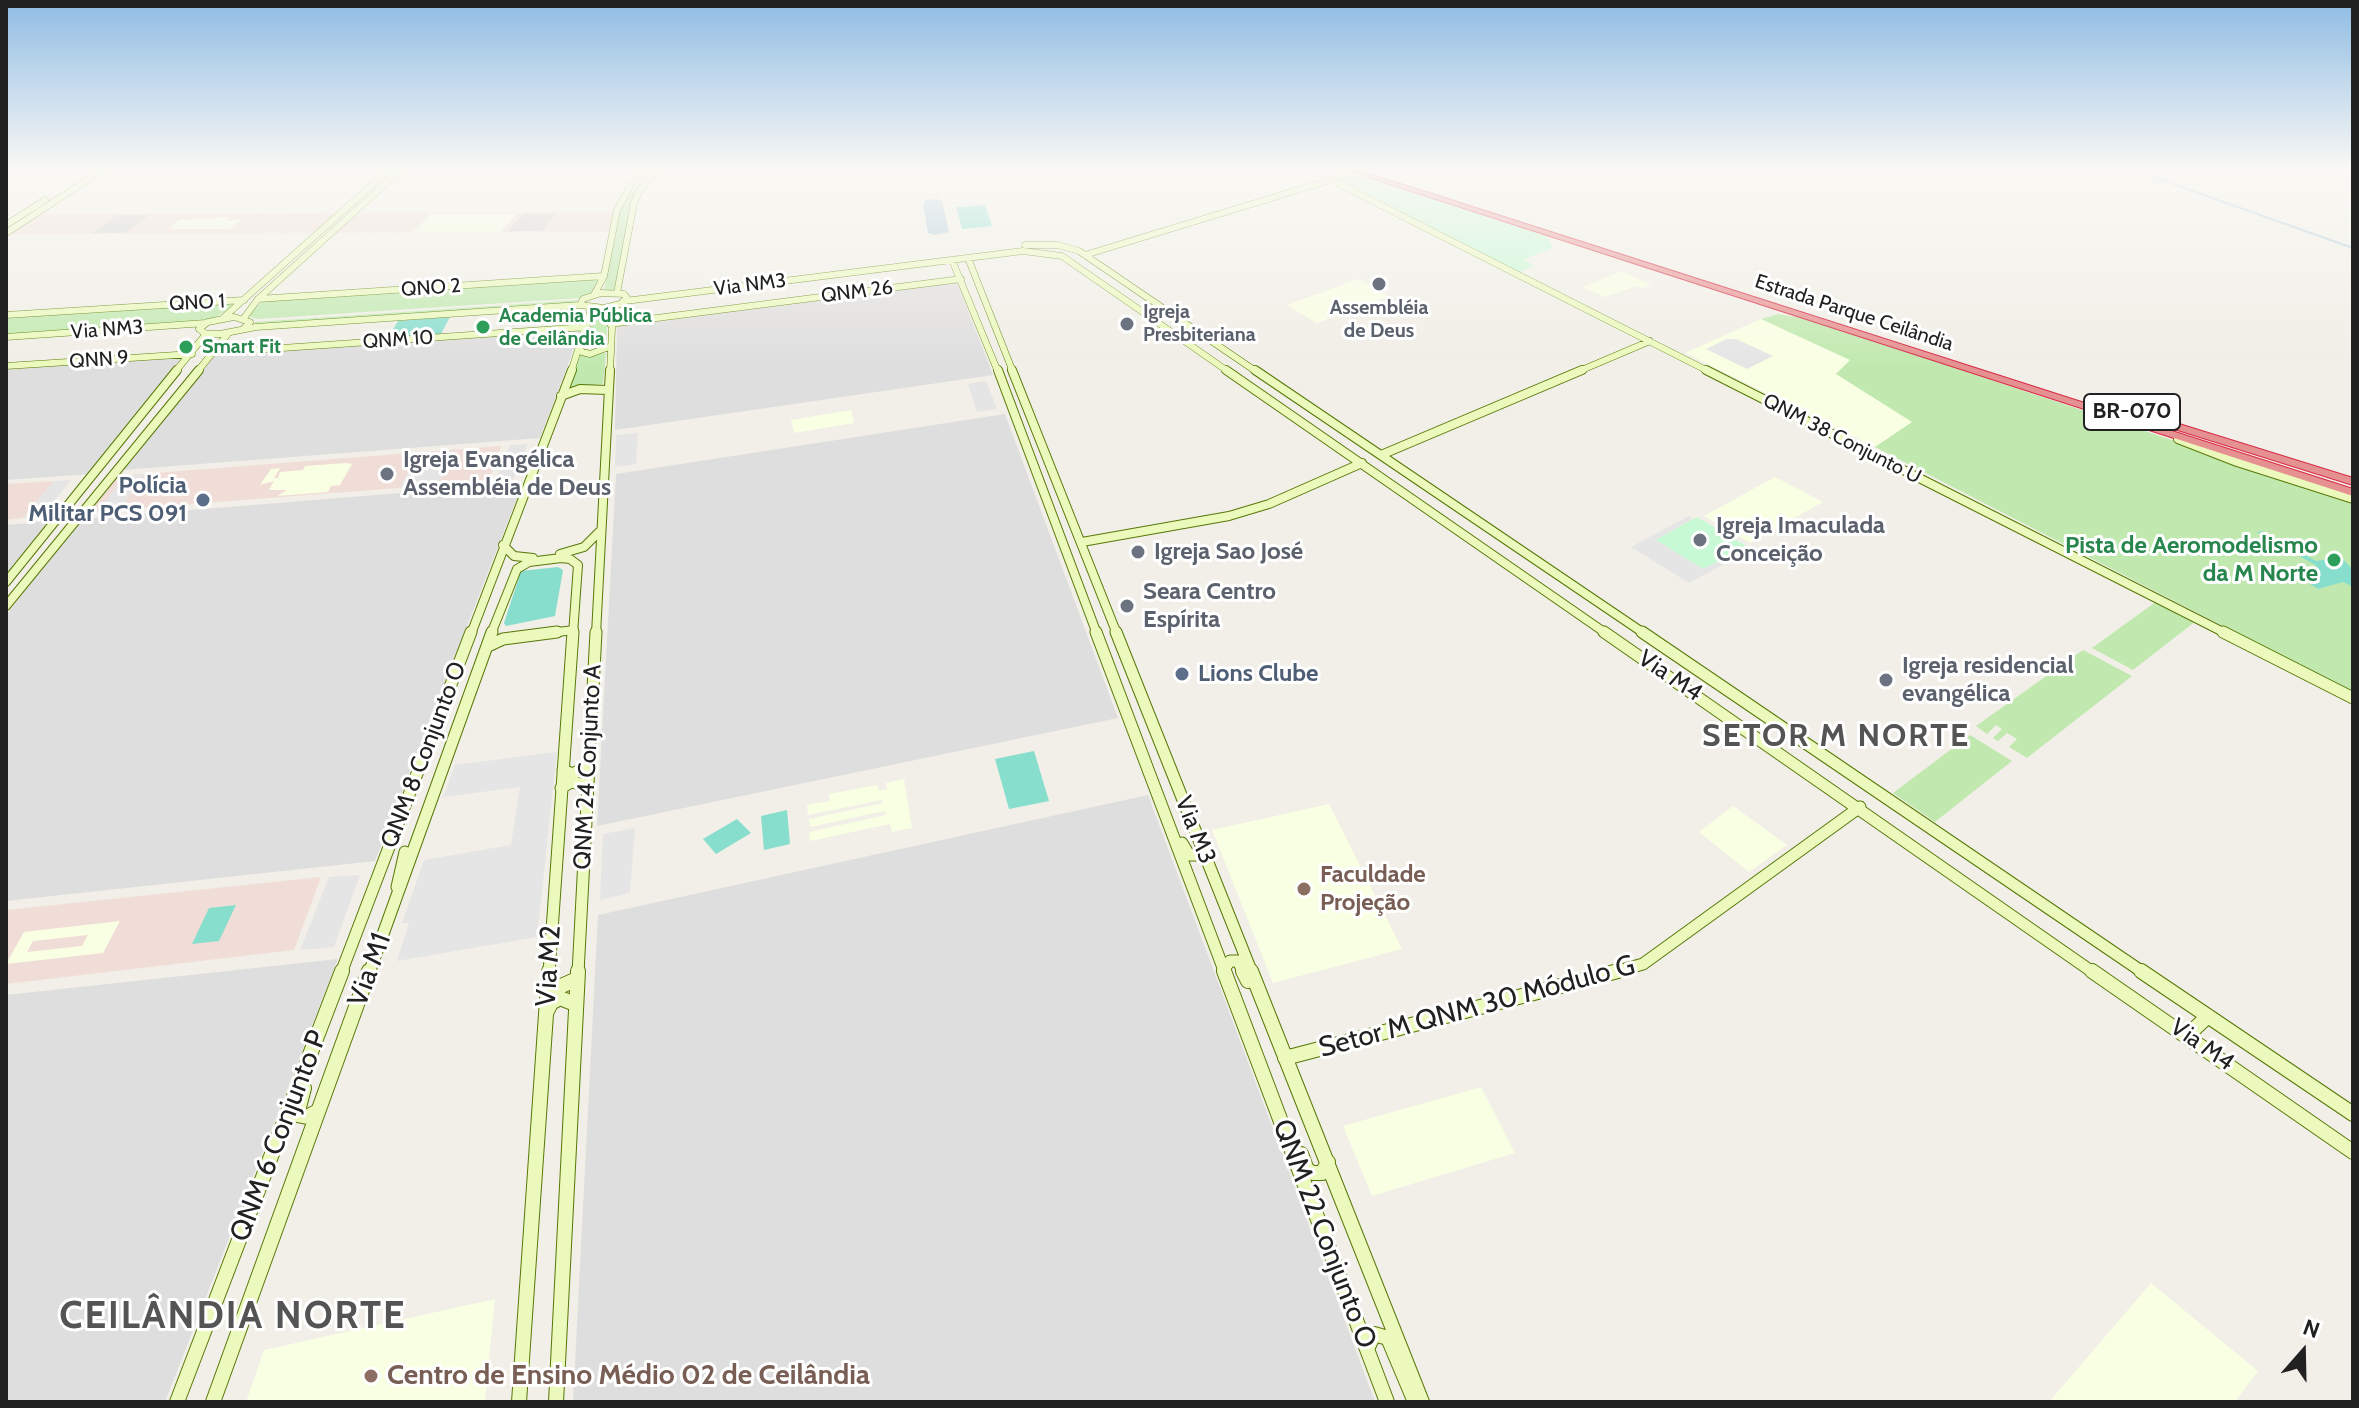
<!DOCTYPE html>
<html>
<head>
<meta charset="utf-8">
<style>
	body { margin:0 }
	#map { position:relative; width:2359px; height:1408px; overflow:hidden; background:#f1efe7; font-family:Cabin,sans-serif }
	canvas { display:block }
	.frame { position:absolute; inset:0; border:8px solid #212121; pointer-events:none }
	.north { position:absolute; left:2263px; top:1312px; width:80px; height:80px; -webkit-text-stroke:6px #fff; paint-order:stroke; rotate:20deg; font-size:22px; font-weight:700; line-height:32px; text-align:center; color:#212121 }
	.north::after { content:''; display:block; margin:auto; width:28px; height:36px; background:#212121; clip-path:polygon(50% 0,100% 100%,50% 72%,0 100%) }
</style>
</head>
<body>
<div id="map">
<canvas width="2359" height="1408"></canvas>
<div class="frame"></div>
<div class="north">N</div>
</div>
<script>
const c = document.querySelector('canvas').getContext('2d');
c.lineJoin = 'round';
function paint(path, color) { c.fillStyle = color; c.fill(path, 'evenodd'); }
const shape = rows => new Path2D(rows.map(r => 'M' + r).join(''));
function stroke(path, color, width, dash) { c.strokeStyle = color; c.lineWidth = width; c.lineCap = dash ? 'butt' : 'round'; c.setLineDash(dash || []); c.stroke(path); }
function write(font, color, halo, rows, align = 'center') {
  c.font = font + ' Cabin,sans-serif'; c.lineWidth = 6; c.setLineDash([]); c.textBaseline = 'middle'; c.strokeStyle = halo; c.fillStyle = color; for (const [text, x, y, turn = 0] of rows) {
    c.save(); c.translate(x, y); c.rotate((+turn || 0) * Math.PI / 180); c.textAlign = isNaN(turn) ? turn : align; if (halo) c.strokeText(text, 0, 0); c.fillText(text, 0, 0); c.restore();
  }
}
paint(shape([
	[957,282,993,375,615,430,617,327],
	[581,330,540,438,122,470,214,354],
	[186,356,90,474,6,480,6,368],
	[1005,414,1118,718,597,826,616,474],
	[523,483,375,861,6,901,6,615,81,519],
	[51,521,6,575,6,525],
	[1148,795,1375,1402,573,1402,598,915],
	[338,959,165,1402,6,1402,6,995]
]), '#dfdede');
paint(shape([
	[614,212,610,232,334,233,357,213],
	[338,213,316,233,8,234,39,214],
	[501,446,489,481,87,512,116,476],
	[54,481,23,518,6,520,6,484],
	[321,877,294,950,6,984,6,910]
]), '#f1ddd7');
paint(shape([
	[431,214,516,214,501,232,413,232],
	[230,217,227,221,242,219,230,229,168,229,179,220],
	[1622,271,1651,285,1643,288,1637,286,1605,297,1583,287],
	[1358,279,1389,297,1317,323,1287,305],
	[1761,319,1851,360,1836,374,1913,422,1875,447,1685,353],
	[851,410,854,423,794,433,791,420],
	[346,463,352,464,340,485,331,486,328,492,277,496,287,490,269,490,274,481,260,485,271,469,280,468,274,478,278,478,280,472,303,470,305,466],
	[1775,477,1823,502,1750,543,1704,516],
	[904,779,912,828,892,832,890,824,810,841,809,832,886,815,885,811,810,827,809,819,883,803,882,800,808,815,807,805,830,801,829,794,877,785,879,791,887,789,886,783],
	[1329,804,1402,949,1273,983,1212,830],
	[1733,806,1787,845,1749,872,1699,832],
	[120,921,103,953,6,964,24,932],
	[88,935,82,946,27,952,33,941],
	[1481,1087,1515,1153,1372,1196,1343,1126],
	[2151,1283,2258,1371,2235,1402,2049,1402],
	[495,1299,485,1402,246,1402,264,1350]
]), '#f9ffe3');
paint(shape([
	[524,213,556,213,542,231,508,231],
	[117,215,149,215,125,233,92,233]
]), '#cfcfcf');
paint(shape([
	[635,190,614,291,604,291,620,211,629,191],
	[599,278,599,288,581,298,257,319,249,316,250,312,265,300],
	[578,300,576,303,252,326,255,322],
	[240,303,211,320,6,335,6,316],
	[608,310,606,344,584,348,596,311],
	[1778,314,1807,319,2353,500,2353,693,1875,447,1912,422,1836,374,1850,360,1761,319],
	[606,353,603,384,567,388,580,355],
	[2157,601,2196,621,2133,670,2092,648],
	[2083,650,2132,676,2027,758,2009,747,2017,739,2007,733,1998,741,1993,738,2002,729,1996,725,1987,734,1976,726],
	[1970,735,2012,761,1935,822,1893,793]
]), '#c1e9af');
paint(shape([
	[1351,176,1386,183,1547,236,1553,248,1524,259,1533,266,1519,272,1337,181],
	[1697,517,1748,547,1703,569,1655,540]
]), '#c6f9d4');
paint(shape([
	[985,205,992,226,962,229,956,207],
	[450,317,441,334,388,338,398,321],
	[2262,531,2316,561,2341,557,2353,570,2353,587,2343,582,2318,589,2294,574,2317,566,2257,532],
	[558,567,563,570,555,616,506,626,504,623,521,571],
	[1034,751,1049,801,1009,809,995,759],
	[787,810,790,844,764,850,761,816],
	[737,819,751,833,716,854,703,839],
	[236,905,219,941,192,944,209,908]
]), '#87decd');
paint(shape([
	[1727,339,1736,339,1773,356,1747,369,1706,349],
	[986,381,997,409,977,412,968,384],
	[638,433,636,464,615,467,616,435],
	[528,444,513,480,495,481,510,445],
	[453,451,438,484,400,487,418,453],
	[145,474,119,510,98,512,124,476],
	[71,480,42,516,23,518,54,481],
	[1689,516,1693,518,1656,540,1703,569,1748,547,1752,549,1689,583,1631,547],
	[557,752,537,937,397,961,409,923,402,923,424,860,511,845,520,787,443,797,455,765],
	[635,828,630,893,600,900,603,834],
	[360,875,334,947,300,950,329,877]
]), '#e5e5e5');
paint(shape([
	[938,199,942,201,949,232,934,235,928,233,923,204,926,200]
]), '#a9c8dd');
stroke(shape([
	[2128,168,2353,248]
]), '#a9c8dd', 2);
const secondaryFar3 = shape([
	[1331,180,1710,372],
	[6,225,45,200],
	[6,233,106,168],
	[1025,245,1058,245,1079,251,1257,372],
	[1085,255,1350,174,1365,174],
	[968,258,1013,372],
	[952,260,998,372],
	[601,293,624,294,627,298,620,304,604,308,580,305,583,299,601,293],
	[617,293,634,203,640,190,658,168],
	[594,295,604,276,617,210,632,183,645,168],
	[258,299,604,276],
	[625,301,1023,251,1062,256,1229,372],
	[6,315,244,300],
	[223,318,391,168],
	[244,318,258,299,403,168],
	[610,324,961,279],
	[244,328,250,322,234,317,208,322,199,329,206,334,220,334,256,327,580,305],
	[6,337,206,323],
	[580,348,582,352,590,354,609,347],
	[209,353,587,327],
	[6,366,192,354],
	[175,372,206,334],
	[197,372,227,335],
	[571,372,591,309],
	[610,372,613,307],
	[1577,372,1650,341]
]);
const secondaryFar2 = shape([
	[998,370,1097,634],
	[1012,370,1117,634],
	[1226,370,1607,634],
	[1255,370,1645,634],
	[1706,370,2227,634],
	[561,396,580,389,607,390],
	[2178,439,2237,462,2353,499],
	[1381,455,1582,370],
	[1082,542,1229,516,1269,504,1362,463],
	[503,545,514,556,533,558],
	[560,554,584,547,599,532],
	[6,582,177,370],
	[6,606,199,370],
	[471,634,572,370],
	[491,634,517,569,529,562,561,558,570,559,578,565,573,634],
	[541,634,574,630],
	[596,634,610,370]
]);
const secondaryFar1 = shape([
	[1096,632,1225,973],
	[1116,632,1252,973],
	[1604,632,2094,973],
	[1642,632,2144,973],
	[2223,632,2353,698],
	[488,646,503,639,557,632],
	[563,770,573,774,588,765],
	[561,788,571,782,586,785],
	[1182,843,1189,855,1198,855,1203,850],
	[397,887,405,852],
	[1223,970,1230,961,1238,961,1244,973],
	[341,973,471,632],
	[369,973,492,632],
	[549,973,573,632],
	[578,973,596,632],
	[1611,973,1643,964,1860,807]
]);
const secondary = shape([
	[1224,971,1387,1402],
	[1243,971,1248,981],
	[1251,971,1422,1402],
	[2092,971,2353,1152],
	[2141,971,2353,1114],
	[548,980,559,987,577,979],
	[546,1013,551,1003,560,998,575,1004],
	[2188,1035,2208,1016],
	[1285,1058,1618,971],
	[304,1088,297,1115,307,1117,318,1111],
	[1301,1154,1307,1170,1313,1173,1322,1173,1328,1162],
	[1367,1349,1374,1334,1388,1338,1415,1402],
	[177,1402,342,971],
	[213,1402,369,971],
	[519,1402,549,971],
	[556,1402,578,971]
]);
const highway = shape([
	[1340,168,1351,168,2353,489,2353,496,1340,168],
	[2118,405,2353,478,2353,485,2114,410,2114,406,2118,405]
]);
stroke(secondaryFar3, '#577807', 7);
stroke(secondaryFar2, '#577807', 10);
stroke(secondaryFar1, '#577807', 13);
stroke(secondary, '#577807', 16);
stroke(highway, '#d92a46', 2);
stroke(secondaryFar3, '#ebf9bd', 6);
stroke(secondaryFar2, '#ebf9bd', 8);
stroke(secondaryFar1, '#ebf9bd', 11);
stroke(secondary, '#ebf9bd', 14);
paint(highway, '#e69191');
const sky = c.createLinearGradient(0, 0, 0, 365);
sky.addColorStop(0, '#8fbce4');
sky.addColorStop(0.46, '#f9f8f4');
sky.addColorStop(1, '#f9f8f400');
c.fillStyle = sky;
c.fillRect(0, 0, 2359, 365);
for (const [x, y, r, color] of [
	[1379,284,8,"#6b7280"],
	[1127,324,8,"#6b7280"],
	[483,327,8,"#2e9e5b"],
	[186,347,8,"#2e9e5b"],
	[387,474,8,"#6b7280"],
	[203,500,8,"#5c6f8a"],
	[1700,540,8,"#6b7280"],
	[1138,552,8,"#6b7280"],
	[2334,560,8,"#2e9e5b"],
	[1127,606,8,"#6b7280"],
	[1182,674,8,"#5c6f8a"],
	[1886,680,8,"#6b7280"],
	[1304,889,8,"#8d6e63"],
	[371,1376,8,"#8d6e63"]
]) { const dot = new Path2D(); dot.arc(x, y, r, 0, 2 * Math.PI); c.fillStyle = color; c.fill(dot); stroke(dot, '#fff', 3); }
write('20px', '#212121', '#fff', [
	["Via NM3",750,285,-7],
	["QNO 2",431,288,-4],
	["QNM 26",857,292,-7],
	["QNO 1",197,303,-3],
	["Estrada Parque Ceilândia",1854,313,18],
	["Via NM3",107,330,-4],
	["QNM 10",398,340,-4],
	["QNN 9",99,360,-4],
	["QNM 38 Conjunto U",1842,439,27]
]);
write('bold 20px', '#5b616d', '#fff', [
	["Assembléia",1379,308],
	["de Deus",1379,331],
	["Igreja",1143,312,"left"],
	["Presbiteriana",1143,335,"left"]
]);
write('bold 20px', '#27864d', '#fff', [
	["Academia Pública",499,316],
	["de Ceilândia",499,339],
	["Smart Fit",202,347]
], 'left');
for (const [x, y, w] of [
	[2132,412,96]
]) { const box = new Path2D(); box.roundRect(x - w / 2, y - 18, w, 36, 6); c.fillStyle = '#fff'; c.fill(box); stroke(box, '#212121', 2); }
write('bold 22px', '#212121', null, [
	["BR-070",2132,412]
]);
write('bold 24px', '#5b616d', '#fff', [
	["Igreja Evangélica",403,460],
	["Assembléia de Deus",403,488],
	["Igreja Imaculada",1716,526],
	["Conceição",1716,554],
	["Igreja Sao José",1154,552],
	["Seara Centro",1143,592],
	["Espírita",1143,620],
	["Igreja residencial",1902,666],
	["evangélica",1902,694]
], 'left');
write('bold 24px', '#4e5e75', '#fff', [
	["Polícia",187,486],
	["Militar PCS 091",187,514],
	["Lions Clube",1198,674,"left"]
], 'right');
write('bold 24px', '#27864d', '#fff', [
	["Pista de Aeromodelismo",2318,546],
	["da M Norte",2318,574]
], 'right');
write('24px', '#212121', '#fff', [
	["Via M4",1670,676,34],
	["QNM 8 Conjunto O",424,755,-69],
	["QNM 24 Conjunto A",588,767,-87],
	["Via M3",1195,830,68],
	["Via M4",2202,1045,35]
]);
write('bold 24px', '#785e54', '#fff', [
	["Faculdade",1320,875],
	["Projeção",1320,903]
], 'left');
write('28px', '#212121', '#fff', [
	["Via M2",549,966,-86],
	["Via M1",370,970,-70],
	["Setor M QNM 30 Módulo G",1477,1007,-15],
	["QNM 6 Conjunto P",279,1136,-69],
	["QNM 22 Conjunto O",1324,1234,69]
]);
write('bold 28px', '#785e54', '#fff', [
	["Centro de Ensino Médio 02 de Ceilândia",387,1376]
], 'left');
c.letterSpacing = '2px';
write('bold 32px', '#545454', '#fff', [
	["SETOR M NORTE",1836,737]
]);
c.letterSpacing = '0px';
c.letterSpacing = '2px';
write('bold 38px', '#545454', '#fff', [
	["CEILÂNDIA NORTE",233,1317]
]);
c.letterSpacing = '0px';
</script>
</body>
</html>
